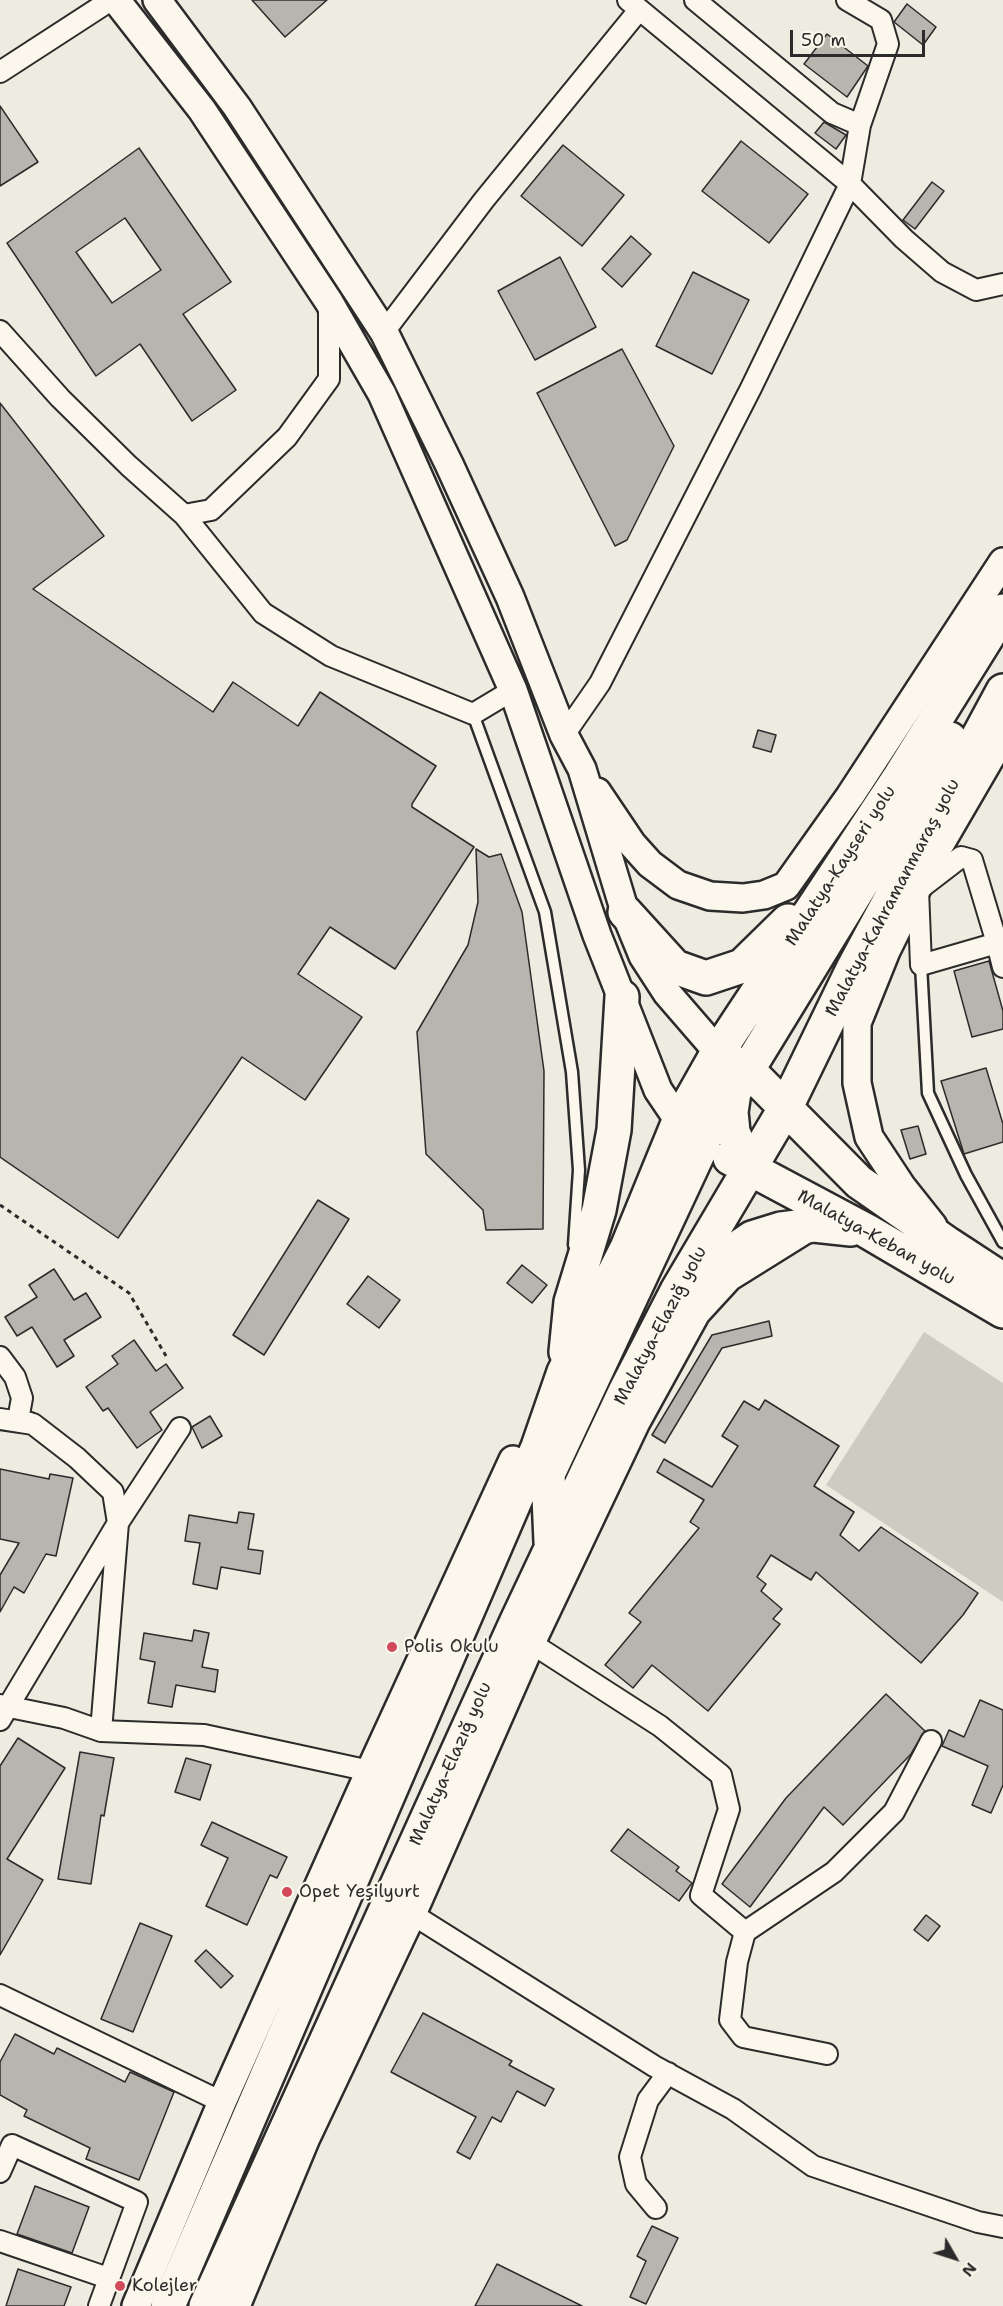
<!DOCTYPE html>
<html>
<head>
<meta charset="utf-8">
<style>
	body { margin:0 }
	#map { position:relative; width:1003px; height:2306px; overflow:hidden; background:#eeebe0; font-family:"Shantell Sans",sans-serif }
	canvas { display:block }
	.north { position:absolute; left:925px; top:2228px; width:60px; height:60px; -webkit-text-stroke:4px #fbf7ec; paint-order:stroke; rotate:129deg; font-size:16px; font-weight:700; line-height:24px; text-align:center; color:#2b2b2b }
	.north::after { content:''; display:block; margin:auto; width:21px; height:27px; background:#2b2b2b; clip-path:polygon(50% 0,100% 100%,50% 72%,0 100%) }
	.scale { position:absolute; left:790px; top:30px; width:135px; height:27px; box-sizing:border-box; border:3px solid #2b2b2b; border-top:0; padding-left:8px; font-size:18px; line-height:21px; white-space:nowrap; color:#2b2b2b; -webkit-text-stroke:4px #fbf7ec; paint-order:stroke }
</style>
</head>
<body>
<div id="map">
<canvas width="1003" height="2306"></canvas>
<div class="north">N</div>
<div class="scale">50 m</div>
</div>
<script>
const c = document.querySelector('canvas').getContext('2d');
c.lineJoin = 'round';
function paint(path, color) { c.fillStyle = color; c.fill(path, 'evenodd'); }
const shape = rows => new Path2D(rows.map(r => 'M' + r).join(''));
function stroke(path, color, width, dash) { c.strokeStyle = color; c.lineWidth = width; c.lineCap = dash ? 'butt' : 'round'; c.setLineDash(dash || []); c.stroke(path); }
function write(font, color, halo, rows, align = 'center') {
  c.font = font + ' "Shantell Sans",sans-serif'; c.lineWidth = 4.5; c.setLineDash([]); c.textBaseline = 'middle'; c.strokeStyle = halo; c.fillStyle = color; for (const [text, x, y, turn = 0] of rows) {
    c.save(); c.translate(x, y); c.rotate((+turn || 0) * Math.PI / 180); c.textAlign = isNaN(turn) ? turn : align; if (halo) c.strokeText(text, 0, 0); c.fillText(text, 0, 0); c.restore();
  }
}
paint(shape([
	[924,1332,1003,1383,1003,1602,826,1485]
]), '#cecbc2');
const building = shape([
	[252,0,327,0,285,37,252,0],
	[907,4,936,27,923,45,894,22,907,4],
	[827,34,868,66,847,97,804,64,827,34],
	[0,106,38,162,0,186,0,106],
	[824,122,846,135,836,149,815,133,824,122],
	[741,141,808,194,769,243,702,191,741,141],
	[563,145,624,195,582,246,521,196,563,145],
	[139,148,231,282,183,314,236,390,192,421,140,344,96,376,7,243,139,148],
	[125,218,161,270,112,303,76,252,125,218],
	[932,182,944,191,915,229,903,220,932,182],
	[631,236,651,254,622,287,602,269,631,236],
	[560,257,596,327,535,360,498,291,560,257],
	[693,272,749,300,712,374,656,346,693,272],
	[622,349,674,446,627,540,615,546,537,393,622,349],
	[0,403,104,536,33,589,213,712,233,682,298,726,320,692,436,766,412,804,412,807,474,847,395,969,330,927,298,974,362,1017,305,1100,242,1057,118,1238,0,1157,0,403],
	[758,730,776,735,771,752,753,747,758,730],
	[476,849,489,857,501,854,522,912,544,1071,543,1229,486,1230,483,1210,426,1154,417,1032,468,945,478,902,476,849],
	[989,961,1003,1011,1003,1029,972,1037,954,971,989,961],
	[986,1068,1003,1124,1003,1142,964,1154,941,1081,986,1068],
	[918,1126,926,1154,910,1159,901,1130,918,1126],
	[318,1200,349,1219,264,1355,233,1335,318,1200],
	[522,1265,547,1285,532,1303,507,1283,522,1265],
	[54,1269,74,1300,86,1293,101,1317,64,1340,74,1356,57,1367,32,1327,17,1336,5,1317,37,1297,29,1285,54,1269],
	[368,1276,400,1300,379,1328,347,1304,368,1276],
	[769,1321,772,1336,722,1348,665,1443,652,1435,712,1335,769,1321],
	[134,1340,156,1371,166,1364,183,1388,150,1412,162,1430,137,1448,108,1408,103,1411,86,1387,118,1364,112,1356,134,1340],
	[765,1400,839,1446,814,1486,854,1512,840,1535,859,1551,881,1527,978,1593,963,1615,921,1663,816,1572,811,1580,771,1555,757,1577,766,1584,761,1591,782,1609,773,1619,780,1624,708,1711,652,1665,633,1688,605,1665,641,1622,629,1613,699,1528,690,1522,704,1500,657,1472,664,1459,712,1487,738,1446,722,1436,744,1401,759,1410,765,1400],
	[210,1416,222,1436,202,1448,192,1427,210,1416],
	[0,1469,49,1479,50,1474,73,1478,56,1556,46,1554,24,1593,14,1587,0,1612,0,1575,19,1543,0,1539,0,1469],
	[239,1512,254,1514,248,1549,263,1551,260,1574,221,1567,217,1589,193,1584,200,1543,185,1541,189,1515,237,1523,239,1512],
	[194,1630,209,1633,202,1667,218,1670,215,1692,176,1685,172,1707,148,1703,155,1662,140,1659,144,1633,192,1641,194,1630],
	[886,1694,925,1731,911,1754,843,1825,824,1807,750,1907,722,1884,786,1798,886,1694],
	[980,1700,1003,1710,1003,1785,991,1813,972,1805,988,1766,942,1746,949,1730,964,1737,980,1700],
	[18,1738,65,1768,7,1859,43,1880,0,1955,0,1766,18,1738],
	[80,1752,114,1758,104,1816,101,1815,91,1884,58,1879,80,1752],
	[186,1758,211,1765,200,1800,175,1792,186,1758],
	[212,1822,287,1857,277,1878,270,1875,247,1925,206,1906,228,1858,201,1845,212,1822],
	[628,1829,679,1867,676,1871,692,1883,679,1901,611,1851,628,1829],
	[926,1915,940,1926,928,1941,914,1930,926,1915],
	[140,1923,172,1936,133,2032,101,2019,140,1923],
	[206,1950,233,1976,221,1988,195,1961,206,1950],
	[423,2013,512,2061,509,2065,554,2089,545,2106,517,2091,501,2122,492,2117,470,2159,457,2152,476,2117,391,2072,423,2013],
	[15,2034,54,2054,57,2048,125,2082,130,2072,174,2092,139,2180,86,2159,90,2148,24,2116,27,2110,0,2095,0,2062,15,2034],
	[35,2186,89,2207,72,2253,17,2234,35,2186],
	[652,2226,678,2238,646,2304,630,2297,646,2261,637,2256,652,2226],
	[497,2264,582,2306,475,2306,497,2264],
	[18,2269,71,2287,64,2306,6,2306,18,2269]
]);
paint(building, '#b8b5ae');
stroke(building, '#2b2b2b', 1.5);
const lane = shape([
	[473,714,545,912,572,1072,579,1170,574,1245],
	[921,965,928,1093,966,1175,1003,1242]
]);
const street = shape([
	[628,0,850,184,904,239,942,272,976,290,1003,284],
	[695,0,832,113,860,125],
	[0,72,111,0],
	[0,331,60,398,129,466,184,515,211,510,287,437,329,379,329,303],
	[384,332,484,200,639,10],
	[184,515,263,613,331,656,473,714,513,690],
	[564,735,600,683,751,388,850,184,860,125,888,44,881,20,847,0],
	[1003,942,997,943,921,965,918,890,961,857,972,860,997,943,1003,967],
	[0,1357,15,1377,22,1398,18,1420,30,1423],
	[0,1419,33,1424,77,1458,113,1492,118,1523,101,1731],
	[531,1643,660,1726,721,1775,729,1809,701,1895,745,1932,737,1962,730,2020,743,2037,827,2054],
	[0,1705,64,1718,101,1731,204,1735,370,1771],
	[0,1720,118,1523,180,1428],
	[412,1914,654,2066,733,2109,813,2166,978,2222,1003,2227],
	[745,1932,834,1872,894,1812,931,1741],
	[0,1995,222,2102],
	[0,2172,12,2145,137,2202,99,2306],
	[656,2208,636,2184,630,2157,648,2100,668,2073],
	[0,2241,108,2278]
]);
const secondary = shape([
	[116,0,202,110,329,302,382,394,513,690,597,935,658,1090,679,1121],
	[157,0,237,107,384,332,449,464,510,597,564,735,582,769,625,912,643,956,667,993,718,1052],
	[597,792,632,844,650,864,678,885,710,896,743,898,764,895,786,886,850,796,1003,562],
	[933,1226,902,1187,869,1137,857,1083,857,1023,886,951,932,858,1003,736],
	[136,2306,222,2102,370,1771,513,1460],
	[236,2306,305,2140,412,1914,531,1643,636,1422,696,1313,729,1277,806,1229]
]);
const highway = shape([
	[625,912,675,967,706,978,742,966,788,921],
	[730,1060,753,1075,859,1182,948,1244,1003,1280],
	[730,1158,867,1231,1003,1311],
	[748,1168,733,1132,731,1112,734,1092,950,739],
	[688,1282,752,1238,781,1229,814,1225,851,1229],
	[566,1352,571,1302,599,1210,614,1130,622,997],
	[551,1542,548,1474,703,1143,716,1095,717,1080],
	[168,2306,538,1447,564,1372,627,1248,679,1121,718,1052,901,775,1003,611],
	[206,2306,516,1623,625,1392,677,1291,786,1107,854,967,1003,691]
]);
stroke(lane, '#2b2b2b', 15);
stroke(street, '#2b2b2b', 24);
stroke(secondary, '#2b2b2b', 32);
stroke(highway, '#2b2b2b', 38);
stroke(shape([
	[0,1205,129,1293,166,1356]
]), '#2b2b2b', 3, [4.5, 4.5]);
stroke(lane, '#fbf7ec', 10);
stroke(street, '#fbf7ec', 20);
stroke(secondary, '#fbf7ec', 27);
stroke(highway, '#fbf7ec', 33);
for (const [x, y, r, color] of [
	[392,1647,6,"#d1495b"],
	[287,1892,6,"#d1495b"],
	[120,2286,6,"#d1495b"]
]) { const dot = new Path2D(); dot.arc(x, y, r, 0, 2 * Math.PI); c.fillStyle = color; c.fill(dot); stroke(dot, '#fbf7ec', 2); }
write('18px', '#2b2b2b', '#fbf7ec', [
	["Malatya-Kayseri yolu",841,866,-57],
	["Malatya-Kahramanmaraş yolu",893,898,-62],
	["Malatya-Keban yolu",876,1238,29],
	["Malatya-Elazığ yolu",661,1326,-62],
	["Malatya-Elazığ yolu",451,1764,-66]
]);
write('18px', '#2b2b2b', '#fbf7ec', [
	["Polis Okulu",404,1647],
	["Opet Yeşilyurt",299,1892],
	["Kolejler",132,2286]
], 'left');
</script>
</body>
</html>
